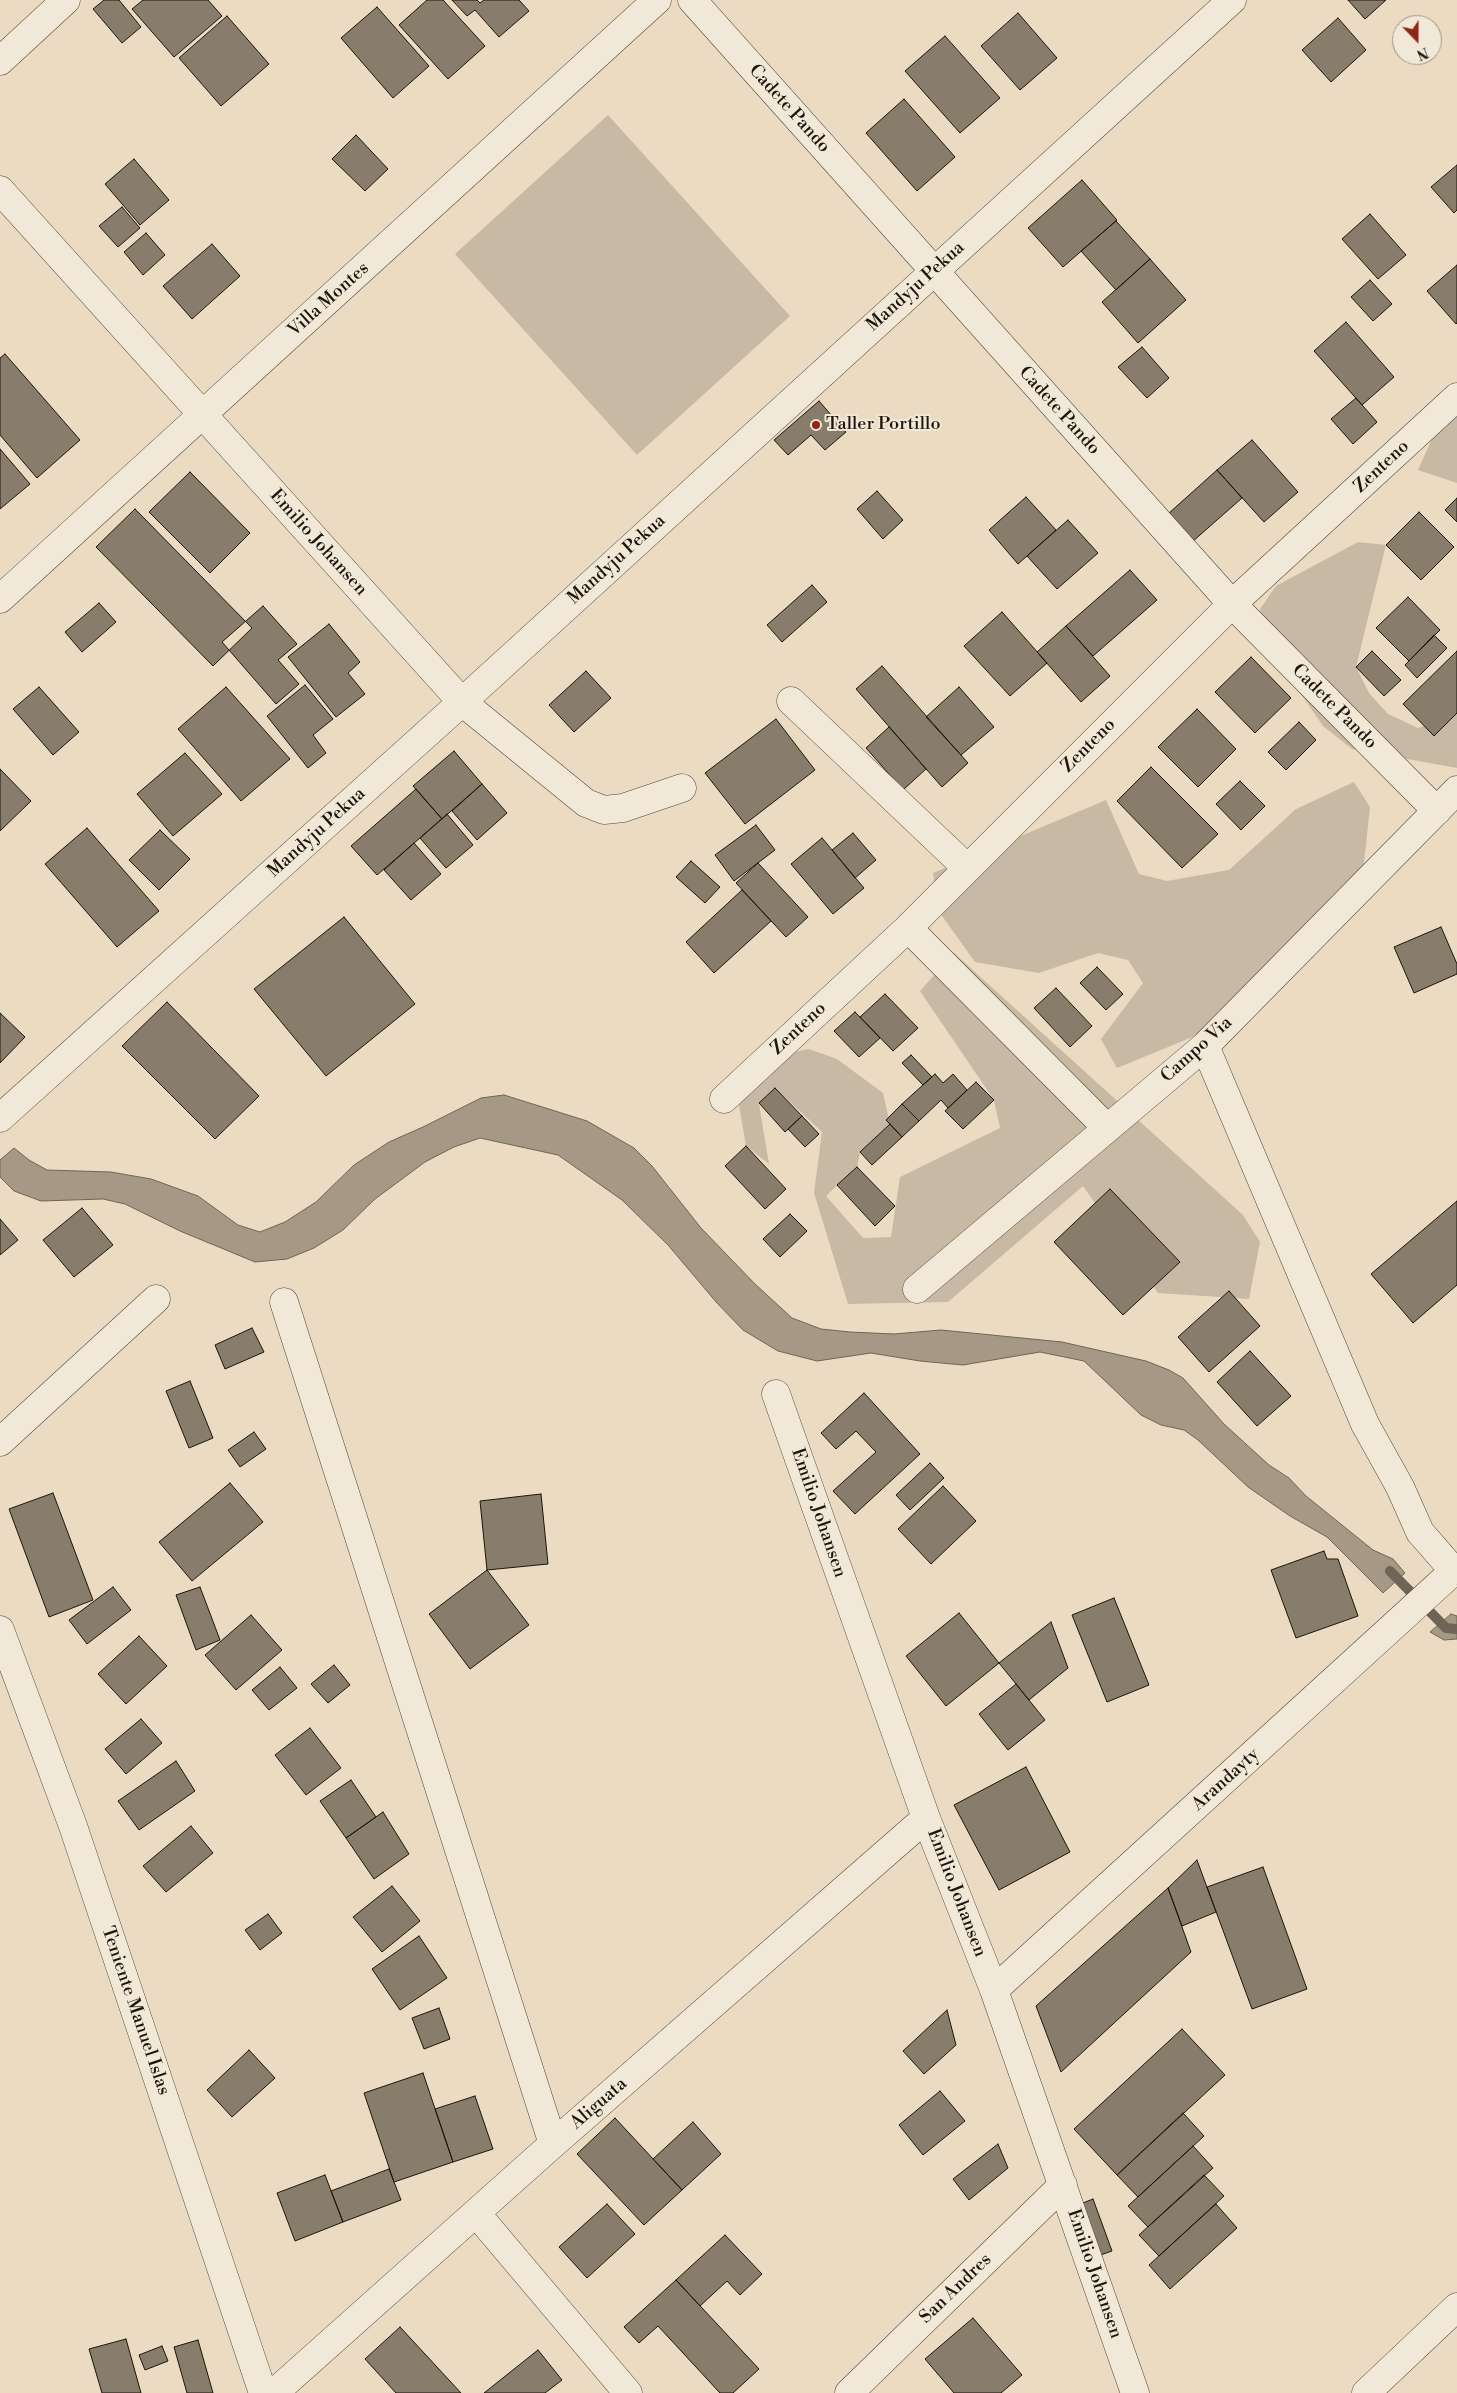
<!DOCTYPE html>
<html>
<head>
<meta charset="utf-8">
<style>
	body { margin:0 }
	#map { position:relative; width:1457px; height:2393px; overflow:hidden; background:#ebdbc3; font-family:"Libre Bodoni",serif }
	canvas { display:block }
	.north { position:absolute; left:1392px; top:15px; width:50px; height:50px; box-sizing:border-box; background:#f2e8d8; border:1px solid #9d9486; border-radius:50%; rotate:158deg; font-size:14px; font-weight:700; line-height:20px; text-align:center; color:#1d150c }
	.north::after { content:''; display:block; margin:auto; width:18px; height:22px; background:#8f2418; clip-path:polygon(50% 0,100% 100%,50% 72%,0 100%) }
</style>
</head>
<body>
<div id="map">
<canvas width="1457" height="2393"></canvas>
<div class="north">N</div>
</div>
<script>
const c = document.querySelector('canvas').getContext('2d');
c.lineJoin = 'round';
function paint(path, color) { c.fillStyle = color; c.fill(path, 'evenodd'); }
const shape = rows => new Path2D(rows.map(r => 'M' + r).join(''));
function stroke(path, color, width, dash) { c.strokeStyle = color; c.lineWidth = width; c.lineCap = dash ? 'butt' : 'round'; c.setLineDash(dash || []); c.stroke(path); }
function write(font, color, halo, rows, align = 'center') {
  c.font = font + ' "Libre Bodoni",serif'; c.lineWidth = 4; c.setLineDash([]); c.textBaseline = 'middle'; c.strokeStyle = halo; c.fillStyle = color; for (const [text, x, y, turn = 0] of rows) {
    c.save(); c.translate(x, y); c.rotate((+turn || 0) * Math.PI / 180); c.textAlign = isNaN(turn) ? turn : align; if (halo) c.strokeText(text, 0, 0); c.fillText(text, 0, 0); c.restore();
  }
}
paint(shape([
	[608,115,790,316,637,455,455,254],
	[1457,407,1457,483,1418,470,1441,419],
	[1358,542,1386,545,1356,667,1369,693,1388,714,1418,728,1457,714,1457,768,1352,749,1323,726,1267,645,1260,609,1276,586],
	[1354,782,1370,807,1363,872,1212,1029,1117,1068,1101,1039,1143,983,1128,960,1098,953,1039,973,975,962,937,909,933,873,1106,800,1139,874,1167,881,1229,870,1296,809],
	[954,953,1243,1215,1260,1242,1249,1299,1158,1293,1083,1186,948,1302,848,1304,814,1193,822,1132,775,1088,759,1104,769,1164,746,1146,735,1082,752,1060,809,1049,837,1059,883,1093,890,1124,860,1152,857,1167,826,1196,863,1238,891,1237,900,1177,1000,1128,994,1100,920,991]
]), '#c8b9a4');
const water = shape([
	[504,1095,587,1121,634,1148,652,1166,701,1228,755,1284,792,1318,821,1329,850,1332,894,1334,941,1330,1062,1342,1146,1361,1169,1370,1183,1378,1224,1424,1269,1465,1289,1478,1306,1496,1373,1550,1393,1559,1405,1573,1383,1593,1327,1537,1290,1516,1248,1487,1198,1440,1184,1430,1161,1425,1141,1415,1084,1361,1040,1352,963,1365,920,1361,871,1353,817,1361,778,1351,743,1330,717,1303,668,1245,622,1200,558,1155,480,1138,454,1147,425,1162,375,1199,343,1230,314,1248,287,1259,255,1262,180,1231,125,1204,103,1199,41,1201,14,1191,0,1177,0,1160,14,1148,29,1160,47,1170,111,1172,151,1179,198,1196,238,1225,260,1232,285,1222,316,1202,354,1165,389,1142,423,1127,481,1098,504,1095],
	[1451,1614,1457,1616,1457,1639,1444,1640,1430,1632,1451,1614]
]);
paint(water, '#a59885');
stroke(water, '#6f6455', 1);
stroke(shape([
	[1390,1571,1446,1628,1457,1629]
]), '#6f6455', 10);
const building = shape([
	[104,0,119,0,141,27,122,43,93,9,104,0],
	[143,0,208,0,222,16,174,57,132,9,143,0],
	[427,0,443,0,485,46,448,79,399,25,427,0],
	[452,0,477,0,480,3,484,0,519,0,529,11,499,37,475,10,467,16,452,0],
	[1348,0,1386,0,1365,19,1348,0],
	[377,7,429,66,393,98,341,38,377,7],
	[1018,13,1057,58,1020,90,981,46,1018,13],
	[227,16,269,64,221,106,179,58,227,16],
	[1338,18,1366,50,1331,82,1302,50,1338,18],
	[945,36,1000,98,960,133,905,71,945,36],
	[904,99,955,157,917,191,866,133,904,99],
	[356,135,388,169,365,191,332,159,356,135],
	[134,159,169,200,140,225,105,184,134,159],
	[1457,165,1457,210,1454,213,1431,187,1457,165],
	[1082,180,1117,220,1063,267,1028,228,1082,180],
	[122,207,140,228,118,247,99,226,122,207],
	[1370,214,1406,255,1378,279,1342,239,1370,214],
	[1116,221,1150,259,1116,290,1081,251,1116,221],
	[146,233,165,255,143,275,124,252,146,233],
	[212,244,240,276,192,319,163,286,212,244],
	[1150,259,1186,300,1138,343,1102,302,1150,259],
	[1457,265,1457,323,1456,324,1427,291,1457,265],
	[1370,280,1392,304,1373,321,1351,297,1370,280],
	[1346,322,1394,377,1362,405,1314,351,1346,322],
	[1142,347,1169,378,1147,398,1118,367,1142,347],
	[5,354,80,440,37,478,0,435,0,358,5,354],
	[1356,398,1377,422,1353,444,1331,419,1356,398],
	[819,401,846,432,825,450,811,435,788,455,774,440,819,401],
	[1252,440,1298,492,1264,522,1217,470,1252,440],
	[0,449,30,484,0,509,0,449],
	[1217,470,1242,498,1192,542,1168,514,1217,470],
	[190,472,250,533,210,573,149,512,190,472],
	[877,491,903,520,883,539,857,509,877,491],
	[1026,497,1056,530,1018,564,989,530,1026,497],
	[1457,498,1457,522,1445,510,1457,498],
	[135,509,252,628,213,666,96,547,135,509],
	[1419,512,1454,547,1421,580,1386,545,1419,512],
	[1068,520,1098,553,1057,589,1027,556,1068,520],
	[1130,570,1157,600,1093,656,1066,626,1130,570],
	[812,585,827,602,782,642,767,625,812,585],
	[1408,597,1440,630,1409,661,1376,628,1408,597],
	[99,603,116,622,82,652,65,632,99,603],
	[263,606,297,644,278,660,299,684,276,704,222,642,263,606],
	[1002,612,1047,663,1010,696,964,646,1002,612],
	[329,624,360,662,348,673,365,694,336,717,288,657,329,624],
	[1066,626,1110,676,1081,702,1037,652,1066,626],
	[1434,635,1447,648,1417,678,1405,665,1434,635],
	[1372,651,1401,680,1384,696,1356,667,1372,651],
	[1457,651,1457,713,1434,736,1403,704,1457,651],
	[1251,657,1291,698,1255,733,1215,692,1251,657],
	[882,666,968,763,942,787,856,689,882,666],
	[586,671,611,698,574,732,549,705,586,671],
	[305,685,333,719,313,735,326,753,308,768,267,716,305,685],
	[39,687,79,732,53,755,13,709,39,687],
	[226,687,290,759,241,801,178,729,226,687],
	[959,687,994,727,961,755,926,717,959,687],
	[1197,709,1236,749,1198,787,1158,747,1197,709],
	[776,719,815,770,745,824,705,773,776,719],
	[1299,722,1316,740,1286,770,1268,752,1299,722],
	[889,727,926,769,903,790,866,748,889,727],
	[454,751,482,784,442,819,413,786,454,751],
	[185,753,222,794,173,836,137,794,185,753],
	[1151,767,1218,834,1182,868,1117,801,1151,767],
	[0,769,31,801,0,831,0,769],
	[1240,781,1265,806,1241,830,1216,804,1240,781],
	[482,784,507,813,477,840,452,811,482,784],
	[416,789,442,819,377,875,351,846,416,789],
	[447,814,473,845,446,868,420,838,447,814],
	[756,825,775,850,734,881,715,855,756,825],
	[87,828,159,911,117,947,45,864,87,828],
	[160,830,190,859,159,890,129,860,160,830],
	[853,833,876,860,855,878,832,850,853,833],
	[822,838,864,888,833,914,791,864,822,838],
	[414,843,441,874,411,900,384,870,414,843],
	[691,861,720,887,705,903,676,877,691,861],
	[758,863,808,917,786,937,736,883,758,863],
	[742,890,771,921,714,973,686,942,742,890],
	[344,917,415,1004,326,1076,254,989,344,917],
	[1441,927,1457,964,1457,974,1414,993,1394,947,1441,927],
	[1097,967,1123,994,1106,1010,1080,983,1097,967],
	[1056,988,1092,1026,1070,1047,1034,1008,1056,988],
	[885,994,918,1028,893,1051,860,1017,885,994],
	[167,1002,259,1096,215,1139,122,1046,167,1002],
	[855,1012,880,1038,859,1057,834,1031,855,1012],
	[0,1013,25,1037,0,1063,0,1013],
	[911,1055,932,1077,923,1085,902,1063,911,1055],
	[935,1074,943,1083,953,1074,967,1090,948,1108,941,1100,919,1121,902,1104,935,1074],
	[976,1082,994,1100,963,1129,945,1111,976,1082],
	[775,1088,802,1116,785,1132,759,1103,775,1088],
	[902,1104,919,1121,902,1137,886,1120,902,1104],
	[802,1116,819,1134,805,1147,788,1129,802,1116],
	[890,1124,902,1137,872,1165,860,1152,890,1124],
	[746,1146,786,1189,765,1209,725,1166,746,1146],
	[857,1167,895,1206,875,1226,837,1185,857,1167],
	[1110,1189,1180,1262,1123,1315,1054,1242,1110,1189],
	[1457,1201,1457,1285,1413,1323,1371,1274,1457,1201],
	[82,1208,113,1245,74,1277,43,1240,82,1208],
	[790,1214,807,1231,780,1257,763,1239,790,1214],
	[0,1219,18,1240,0,1255,0,1219],
	[1229,1291,1260,1326,1209,1372,1178,1337,1229,1291],
	[252,1328,264,1352,225,1369,215,1345,252,1328],
	[1250,1351,1291,1396,1257,1426,1217,1382,1250,1351],
	[190,1381,213,1438,189,1448,166,1391,190,1381],
	[864,1393,920,1454,855,1514,833,1491,876,1452,856,1431,836,1449,821,1433,864,1393],
	[254,1432,266,1449,240,1467,228,1450,254,1432],
	[930,1463,944,1478,910,1510,896,1495,930,1463],
	[230,1483,263,1522,192,1581,159,1542,230,1483],
	[943,1486,976,1521,931,1564,898,1529,943,1486],
	[53,1493,93,1600,49,1617,9,1509,53,1493],
	[541,1494,548,1564,487,1570,480,1501,541,1494],
	[1324,1551,1327,1559,1338,1559,1358,1616,1296,1638,1271,1570,1324,1551],
	[487,1570,529,1625,470,1669,429,1614,487,1570],
	[113,1587,131,1610,87,1644,69,1620,113,1587],
	[200,1587,220,1640,196,1650,176,1595,200,1587],
	[1114,1598,1149,1685,1107,1702,1072,1615,1114,1598],
	[959,1613,999,1663,946,1706,906,1656,959,1613],
	[251,1615,282,1650,236,1690,205,1655,251,1615],
	[1051,1622,1068,1668,1029,1700,999,1663,1051,1622],
	[139,1636,167,1666,126,1704,98,1674,139,1636],
	[334,1665,350,1685,328,1703,311,1684,334,1665],
	[280,1667,297,1688,269,1710,252,1690,280,1667],
	[1016,1684,1045,1720,1008,1750,979,1714,1016,1684],
	[141,1719,162,1743,126,1774,105,1749,141,1719],
	[310,1728,341,1768,306,1795,275,1755,310,1728],
	[176,1761,195,1791,139,1830,118,1801,176,1761],
	[1026,1767,1070,1852,999,1890,954,1805,1026,1767],
	[351,1780,376,1817,346,1838,320,1801,351,1780],
	[383,1812,409,1854,374,1879,346,1838,383,1812],
	[191,1826,213,1853,166,1892,143,1866,191,1826],
	[1197,1860,1216,1912,1182,1926,1168,1888,1197,1860],
	[1263,1867,1307,1989,1252,2009,1207,1887,1263,1867],
	[392,1886,420,1921,382,1952,353,1917,392,1886],
	[1168,1888,1191,1952,1061,2072,1036,2006,1168,1888],
	[268,1914,282,1933,260,1950,245,1930,268,1914],
	[419,1936,447,1978,400,2010,372,1969,419,1936],
	[439,2008,450,2039,424,2049,412,2018,439,2008],
	[947,2010,956,2045,924,2074,903,2051,947,2010],
	[1182,2029,1225,2075,1117,2175,1074,2129,1182,2029],
	[249,2050,275,2078,232,2117,207,2090,249,2050],
	[423,2073,453,2162,394,2182,364,2093,423,2073],
	[940,2091,965,2121,923,2155,899,2125,940,2091],
	[475,2096,493,2149,453,2162,435,2109,475,2096],
	[1183,2113,1204,2136,1138,2197,1117,2175,1183,2113],
	[615,2118,682,2190,644,2225,577,2154,615,2118],
	[693,2122,721,2154,682,2190,653,2159,693,2122],
	[998,2144,1008,2168,969,2200,953,2179,998,2144],
	[1193,2146,1213,2168,1148,2227,1128,2206,1193,2146],
	[389,2169,401,2200,343,2222,331,2191,389,2169],
	[325,2175,343,2222,295,2241,277,2193,325,2175],
	[1204,2175,1224,2196,1159,2256,1139,2235,1204,2175],
	[1093,2199,1112,2251,1092,2258,1073,2207,1093,2199],
	[607,2204,635,2234,587,2278,559,2247,607,2204],
	[1216,2204,1237,2228,1170,2289,1149,2265,1216,2204],
	[725,2235,762,2274,740,2295,727,2281,700,2306,676,2280,725,2235],
	[676,2280,759,2369,733,2393,720,2393,658,2326,639,2343,624,2327,676,2280],
	[973,2318,1022,2375,1001,2393,954,2393,925,2359,973,2318],
	[400,2327,461,2393,396,2393,365,2359,400,2327],
	[126,2339,141,2393,102,2393,89,2349,126,2339],
	[198,2340,213,2393,187,2393,174,2347,198,2340],
	[162,2346,168,2361,145,2370,139,2355,162,2346],
	[538,2350,562,2380,545,2393,484,2393,538,2350]
]);
paint(building, '#887c6b');
stroke(building, '#1d150c', 1);
const minor = shape([
	[692,0,1232,604,1437,811],
	[0,61,66,0],
	[0,190,462,702,586,803,604,810,623,808,682,788],
	[0,599,657,0],
	[791,701,967,868],
	[908,928,1107,1128],
	[1205,1046,1365,1424,1400,1487,1420,1532,1454,1571],
	[724,1099,908,928,1232,604,1457,397],
	[917,1289,1205,1046,1457,790],
	[284,1302,553,2144],
	[776,1394,926,1818,994,1990,1135,2393],
	[0,1442,156,1299],
	[0,1630,73,1826,263,2393],
	[994,1990,1457,1568],
	[476,2213,628,2393],
	[274,2393,553,2144,926,1818],
	[849,2393,1063,2185],
	[1366,2393,1457,2307]
]);
const tertiary = shape([
	[0,1118,462,702,1232,0]
]);
stroke(minor, '#50463a', 29);
stroke(tertiary, '#50463a', 29);
stroke(minor, '#f2e8d8', 28);
stroke(tertiary, '#f2e8d8', 28);
for (const [x, y, r, color] of [
	[816,425,5,"#8f2418"]
]) { const dot = new Path2D(); dot.arc(x, y, r, 0, 2 * Math.PI); c.fillStyle = color; c.fill(dot); stroke(dot, '#f2e8d8', 2); }
write('18px', '#1d150c', '#f2e8d8', [
	["Cadete Pando",789,109,48],
	["Mandyju Pekua",916,287,-42],
	["Villa Montes",329,300,-42],
	["Cadete Pando",1059,411,48],
	["Zenteno",1382,467,-43],
	["Emilio Johansen",318,543,48],
	["Mandyju Pekua",617,560,-42],
	["Cadete Pando",1334,707,45],
	["Zenteno",1089,746,-45],
	["Mandyju Pekua",317,833,-42],
	["Zenteno",799,1029,-43],
	["Campo Via",1197,1050,-42],
	["Emilio Johansen",818,1513,71],
	["Arandayty",1226,1780,-42],
	["Emilio Johansen",956,1893,69],
	["Teniente Manuel Islas",135,2011,71],
	["Aliguata",599,2104,-41],
	["Emilio Johansen",1094,2274,71],
	["San Andres",956,2289,-44]
]);
write('18px', '#1d150c', '#f2e8d8', [
	["Taller Portillo",826,425]
], 'left');
</script>
</body>
</html>
